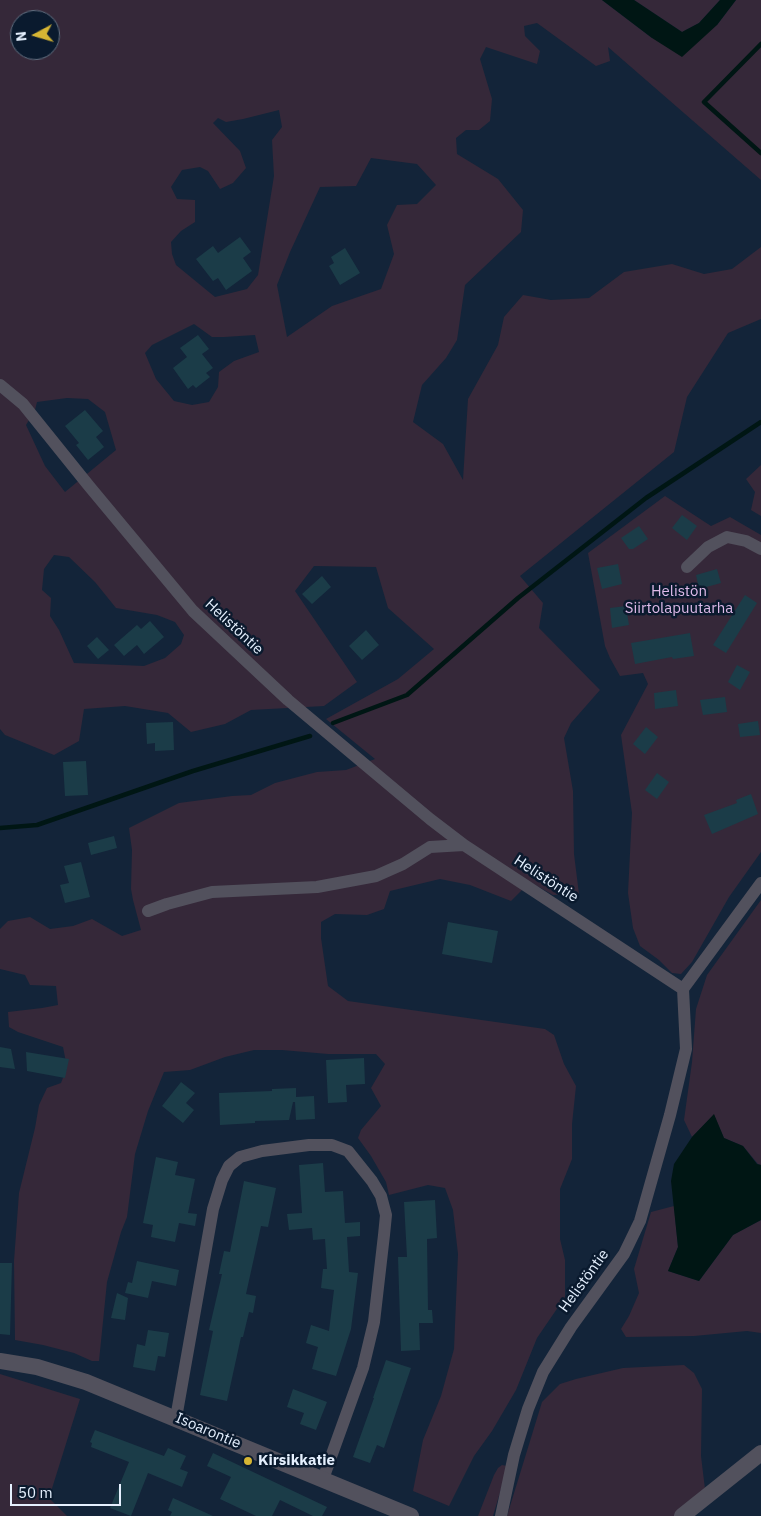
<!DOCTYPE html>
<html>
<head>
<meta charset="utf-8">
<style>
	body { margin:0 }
	#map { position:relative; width:761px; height:1516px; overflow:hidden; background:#132439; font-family:"IBM Plex Sans",sans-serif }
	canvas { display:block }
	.north { position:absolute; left:10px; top:10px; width:50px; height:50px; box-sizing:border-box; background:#0a1a2e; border:1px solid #627081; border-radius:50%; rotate:264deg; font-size:14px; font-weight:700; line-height:20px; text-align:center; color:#e5f0fe }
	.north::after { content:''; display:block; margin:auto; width:18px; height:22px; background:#d6b534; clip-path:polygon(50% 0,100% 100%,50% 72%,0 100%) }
	.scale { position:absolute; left:10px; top:1484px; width:111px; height:22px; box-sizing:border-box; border:2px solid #e5f0fe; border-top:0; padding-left:6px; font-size:15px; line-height:18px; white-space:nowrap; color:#e5f0fe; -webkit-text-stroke:4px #0a1a2e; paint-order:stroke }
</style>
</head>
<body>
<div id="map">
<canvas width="761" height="1516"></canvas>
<div class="north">N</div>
<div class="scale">50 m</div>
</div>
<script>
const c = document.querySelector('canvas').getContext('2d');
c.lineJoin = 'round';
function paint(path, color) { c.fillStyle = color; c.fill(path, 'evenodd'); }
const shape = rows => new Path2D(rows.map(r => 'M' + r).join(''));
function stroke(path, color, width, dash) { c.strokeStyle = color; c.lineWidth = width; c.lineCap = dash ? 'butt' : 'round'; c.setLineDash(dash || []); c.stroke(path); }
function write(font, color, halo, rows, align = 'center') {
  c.font = font + ' "IBM Plex Sans",sans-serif'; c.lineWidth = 5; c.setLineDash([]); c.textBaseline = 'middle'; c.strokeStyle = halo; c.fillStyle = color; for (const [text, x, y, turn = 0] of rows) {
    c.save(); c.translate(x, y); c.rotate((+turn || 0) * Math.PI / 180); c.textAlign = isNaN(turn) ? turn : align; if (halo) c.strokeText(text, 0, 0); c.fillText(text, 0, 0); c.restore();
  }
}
paint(shape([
	[0,0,602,0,652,38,717,25,736,0,761,0,761,180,608,47,610,61,596,66,537,23,524,26,525,36,540,51,537,64,486,47,480,59,492,99,490,121,479,130,466,130,456,138,457,154,498,179,523,210,521,232,465,285,457,340,446,358,422,385,413,422,443,444,463,480,468,399,498,345,504,317,523,295,551,300,589,298,624,272,672,264,704,274,732,269,761,247,761,319,728,333,687,397,674,452,520,576,543,603,539,628,600,690,571,723,564,738,573,791,574,854,579,894,553,895,530,882,511,901,470,885,440,879,390,891,384,909,367,915,335,914,321,922,321,938,328,986,348,1001,545,1029,554,1035,564,1064,576,1086,572,1124,572,1159,560,1189,560,1239,565,1260,565,1297,537,1338,516,1390,492,1431,474,1456,449,1506,413,1491,423,1440,441,1396,454,1349,458,1254,453,1210,445,1188,428,1185,389,1195,386,1182,371,1156,358,1138,361,1130,381,1106,371,1088,385,1064,376,1054,328,1054,282,1050,254,1050,225,1057,190,1070,164,1072,148,1111,135,1154,127,1217,121,1232,107,1282,99,1361,92,1361,74,1353,43,1345,15,1340,14,1261,19,1193,35,1128,39,1105,47,1088,61,1083,67,1067,63,1047,18,1032,9,1027,8,1012,42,1008,58,1005,56,986,30,985,25,975,0,969,0,929,8,921,30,917,50,929,73,926,92,919,122,936,141,930,133,900,131,889,132,850,129,828,179,803,232,796,251,795,275,783,317,772,346,770,375,759,326,719,398,679,434,649,388,608,376,567,314,566,295,591,357,682,324,706,251,710,225,724,191,732,168,713,125,706,84,709,79,741,54,755,5,735,0,729],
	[20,20,50,20,50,50,20,50],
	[279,110,282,127,272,140,274,176,258,275,247,289,215,297,176,265,172,254,171,242,181,231,195,222,195,200,177,199,171,187,182,170,200,167,208,171,220,189,233,183,246,168,240,151,213,123,218,118,226,122,243,119],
	[371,158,417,164,436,185,417,204,397,205,387,225,394,254,381,289,332,306,287,337,277,285,290,252,320,187,356,186],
	[194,324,212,337,224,337,255,335,259,352,234,361,219,372,218,387,209,402,192,405,174,401,156,379,145,353,152,345],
	[67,398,88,399,105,412,116,450,65,492,45,466,26,425,35,410,37,402],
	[54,555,69,557,95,582,116,608,157,615,175,622,184,635,181,644,165,658,144,666,74,663,59,630,50,616,51,598,42,590,44,569],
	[634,0,720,0,699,23,682,32],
	[761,465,761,516,751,510,755,492,746,479],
	[665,496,711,526,730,517,761,535,761,852,729,897,692,962,681,974,672,973,659,960,640,946,633,928,628,893,632,813,621,735,648,684,643,673,620,676,610,658,605,646,588,553],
	[761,900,761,1165,758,1164,743,1146,724,1138,714,1115,692,1137,684,1120,692,1062,696,1009,707,975],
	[674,1206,678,1247,668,1271,699,1281,733,1235,761,1220,761,1333,747,1331,694,1336,626,1337,621,1329,629,1316,639,1293,634,1269,651,1212],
	[684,1365,694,1373,702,1389,701,1456,705,1489,675,1516,507,1516,542,1402,560,1384,576,1379,623,1368],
	[0,1374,80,1399,49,1498,67,1516,0,1516],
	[502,1465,507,1466,507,1469,493,1516,478,1516,494,1475,498,1468]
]), '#352839');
paint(shape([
	[602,0,634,0,682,32,699,23,720,0,736,0,717,25,682,57,652,38],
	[714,1114,724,1138,743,1146,757,1164,761,1165,761,1220,733,1235,699,1281,668,1271,678,1247,671,1181,674,1164,692,1137]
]), '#001614');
stroke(shape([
	[761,44,704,102,761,153],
	[333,723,407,695,518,598,646,498,761,422],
	[0,828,37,825,193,771,310,736]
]), '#001614', 4.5);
paint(shape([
	[240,237,251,252,243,258,252,271,226,290,218,278,213,281,196,259,213,246,218,253],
	[345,248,360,273,340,285,329,266,334,263,331,257],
	[198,335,209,349,202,354,213,368,206,373,210,377,196,388,193,385,188,389,173,368,187,357,180,348],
	[85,410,103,431,96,437,104,447,88,460,76,445,79,443,65,426],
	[682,515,697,526,687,540,672,528],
	[639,526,648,539,633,549,629,549,621,538],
	[618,564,622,584,602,589,597,568],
	[717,569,721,583,699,589,696,575],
	[322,576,331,587,312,604,302,594],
	[745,595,757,603,726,653,713,645],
	[626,606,629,625,612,628,610,608],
	[150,621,164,637,144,654,137,645,124,656,114,645,137,625,141,629],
	[366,630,379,645,362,660,349,646],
	[690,633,694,656,673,659,672,657,635,664,631,643],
	[97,637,109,650,98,659,87,646],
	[737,665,750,672,740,690,728,682],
	[676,690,678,706,655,709,654,693],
	[725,697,727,712,703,715,700,700],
	[758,721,760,735,740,737,738,724],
	[173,722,174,750,155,751,155,743,147,744,146,723],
	[646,727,658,737,645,754,633,744],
	[86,761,88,795,65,796,63,762],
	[657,773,669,782,657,799,645,790],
	[751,794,758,814,712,834,704,815,737,803,736,800],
	[114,836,117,848,91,855,88,843],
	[81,862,90,897,65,903,60,885,69,883,64,866],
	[448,922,498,931,492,963,442,954],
	[0,1047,11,1049,15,1069,0,1067],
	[26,1052,69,1059,65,1078,27,1071],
	[364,1058,365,1084,346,1085,347,1102,328,1103,326,1060],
	[181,1082,195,1093,186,1103,194,1110,183,1123,162,1106],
	[296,1088,296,1097,314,1096,315,1119,296,1120,295,1102,293,1102,289,1120,255,1121,255,1123,220,1125,219,1093,272,1091,272,1089],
	[156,1157,178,1162,175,1175,195,1179,188,1213,197,1214,195,1226,179,1223,175,1242,151,1237,153,1225,143,1223],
	[323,1163,325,1192,343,1191,345,1223,360,1222,360,1236,347,1237,349,1272,358,1273,351,1329,336,1376,312,1369,318,1347,306,1343,311,1325,329,1331,334,1290,321,1288,323,1269,327,1269,325,1239,313,1240,312,1228,289,1230,287,1214,302,1213,299,1165],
	[244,1181,276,1188,268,1227,261,1226,246,1294,256,1296,253,1313,249,1312,243,1337,241,1337,227,1401,200,1395,213,1331,209,1330,222,1274,219,1274,224,1251,230,1252],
	[435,1200,437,1238,427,1239,428,1310,432,1310,433,1323,419,1323,420,1350,401,1351,398,1257,407,1257,404,1202],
	[137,1261,179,1270,176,1286,152,1281,148,1298,125,1293,128,1282,132,1283],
	[0,1263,12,1263,10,1335,0,1334],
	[117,1293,128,1298,125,1320,111,1318],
	[148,1330,169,1333,165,1357,158,1356,155,1371,133,1367,137,1344,145,1346],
	[386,1360,411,1368,384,1448,377,1445,370,1463,353,1457,374,1398,373,1398],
	[293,1389,327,1402,316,1430,300,1424,304,1413,287,1407],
	[95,1430,164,1456,168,1448,186,1456,180,1469,188,1472,182,1487,148,1473,131,1516,110,1508,129,1462,91,1447,92,1443,90,1442],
	[213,1453,327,1507,322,1516,313,1516,280,1500,272,1516,256,1516,220,1499,231,1477,207,1466],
	[173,1498,213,1516,170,1516,172,1512,168,1510]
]), '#1b3c48');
stroke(shape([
	[0,385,23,404,89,486,193,611,288,700,430,819,464,845,683,989,686,1049,670,1115,640,1221,624,1254,571,1327,543,1372,528,1409,514,1455,501,1516],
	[687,567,708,547,727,537,746,541,761,549],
	[148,911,167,904,212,892,317,887,376,876,403,864,430,847,464,845],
	[683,989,761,883],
	[176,1418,213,1209,222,1180,229,1166,240,1157,262,1151,309,1145,332,1145,348,1151,372,1181,381,1196,386,1215,384,1235,374,1322,363,1368,323,1479]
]), '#52515d', 12);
stroke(shape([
	[0,1361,37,1367,86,1382,411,1516],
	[682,1516,761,1453]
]), '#52515d', 16);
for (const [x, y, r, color] of [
	[248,1461,5,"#d6b534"]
]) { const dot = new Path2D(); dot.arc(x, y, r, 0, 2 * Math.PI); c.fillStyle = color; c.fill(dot); stroke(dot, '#0a1a2e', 2); }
write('15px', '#debae8', '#0a1a2e', [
	["Helistön",679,592],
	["Siirtolapuutarha",679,609]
]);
write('15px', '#e5f0fe', '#0a1a2e', [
	["Helistöntie",234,627,43],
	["Helistöntie",546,879,33],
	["Helistöntie",584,1281,-54],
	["Isoarontie",208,1431,23]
]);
write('bold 15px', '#e5f0fe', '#0a1a2e', [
	["Kirsikkatie",258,1461]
], 'left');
</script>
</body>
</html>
